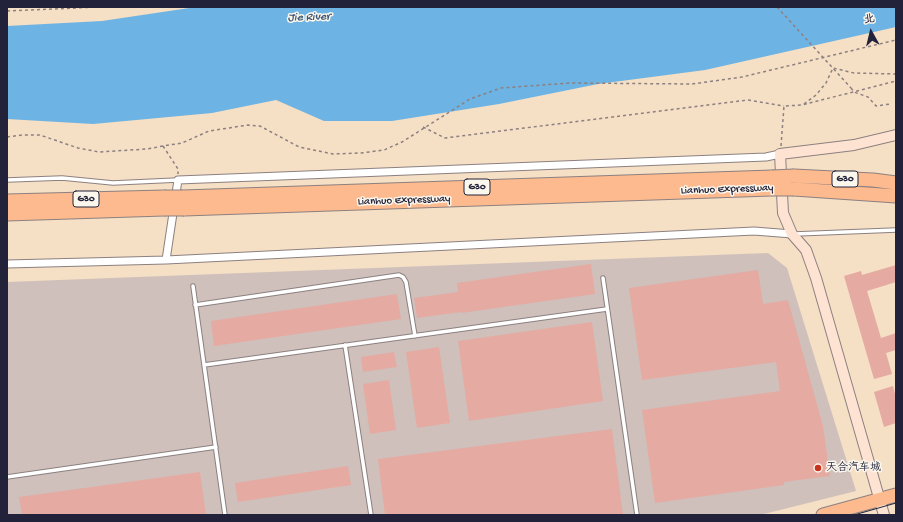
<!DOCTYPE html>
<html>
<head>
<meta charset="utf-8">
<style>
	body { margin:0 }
	#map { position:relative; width:903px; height:522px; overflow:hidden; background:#f5dfc5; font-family:"Gochi Hand","LXGW WenKai TC",sans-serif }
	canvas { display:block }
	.frame { position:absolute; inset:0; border:8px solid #22223b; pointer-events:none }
	.north { position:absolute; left:851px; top:12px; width:40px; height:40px; -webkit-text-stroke:3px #fbf7ec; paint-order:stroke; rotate:352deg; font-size:11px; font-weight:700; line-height:16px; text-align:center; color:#22223b }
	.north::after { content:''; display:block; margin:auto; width:14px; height:18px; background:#22223b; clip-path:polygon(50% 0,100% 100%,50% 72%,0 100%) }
</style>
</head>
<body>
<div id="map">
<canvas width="903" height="522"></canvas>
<div class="frame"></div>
<div class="north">北</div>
</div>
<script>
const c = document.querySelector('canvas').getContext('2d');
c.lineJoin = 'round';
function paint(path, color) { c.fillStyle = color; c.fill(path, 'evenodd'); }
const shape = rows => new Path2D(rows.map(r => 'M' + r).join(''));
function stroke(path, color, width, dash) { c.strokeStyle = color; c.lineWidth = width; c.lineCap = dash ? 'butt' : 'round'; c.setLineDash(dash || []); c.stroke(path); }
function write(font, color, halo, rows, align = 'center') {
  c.font = font + ' "Gochi Hand","LXGW WenKai TC",sans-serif'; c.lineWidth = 3; c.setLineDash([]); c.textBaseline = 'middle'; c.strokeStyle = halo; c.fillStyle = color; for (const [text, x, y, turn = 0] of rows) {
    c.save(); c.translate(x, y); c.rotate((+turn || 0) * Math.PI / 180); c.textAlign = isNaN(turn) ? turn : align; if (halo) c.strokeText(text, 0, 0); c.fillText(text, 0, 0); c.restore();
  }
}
paint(shape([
	[768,253,787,268,856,491,760,515,7,515,7,282]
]), '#cfc0bb');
paint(shape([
	[196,7,896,7,896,27,705,70,598,84,499,104,392,121,324,121,276,100,212,113,93,124,7,119,7,26,102,21]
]), '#6db3e3');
paint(shape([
	[591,264,595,294,461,313,461,312,417,318,414,298,458,292,457,283],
	[896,265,896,282,867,291,881,338,896,333,896,350,886,353,892,374,874,379,844,276,861,271,862,275],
	[758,270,763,304,788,300,823,426,830,476,784,482,784,485,655,503,642,410,780,391,776,362,642,380,629,288],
	[397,294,401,319,214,346,211,321],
	[592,322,603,401,469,421,458,341],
	[439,347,450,423,417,428,406,352],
	[394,352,397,367,363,372,361,357],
	[389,380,396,430,370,434,363,384],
	[893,386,896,398,896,423,884,427,874,392],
	[612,429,623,515,385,515,378,459],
	[348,466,351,485,238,502,235,483],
	[200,472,206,515,22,515,19,497]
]), '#e5aaa2');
const lane = shape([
	[7,180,62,178,113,183,178,180],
	[795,234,896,230],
	[603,278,637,515],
	[193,286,225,515],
	[195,305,399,275,403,277,406,282,415,336],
	[345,345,371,515],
	[204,365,607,309],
	[7,477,216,447]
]);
const street = shape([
	[166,260,178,180,766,157,780,154],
	[7,264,166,260,754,231,792,234]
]);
const secondary = shape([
	[884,515,816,278,806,250,792,234,783,213,780,154,854,145,896,135]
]);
const highway = shape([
	[794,176,873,180,896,183],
	[794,189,896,196],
	[183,197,772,177],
	[7,201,164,197],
	[184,209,771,189],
	[7,214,164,209],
	[823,515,896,495]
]);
stroke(lane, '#8c8080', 5.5);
stroke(street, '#8c8080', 9);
stroke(secondary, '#8c8080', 12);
stroke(highway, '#8c8080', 15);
stroke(shape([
	[7,11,99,7],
	[851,88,854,92,868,97,876,106,890,104],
	[804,104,816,95,826,83,833,68,854,73,896,74],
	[423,127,445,138,748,100,784,106],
	[7,137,22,135,40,135,78,148,99,152,147,149,163,146,182,143,209,131,248,125,260,126,299,147,333,154,361,153,384,150,402,142,470,99,501,88,570,83,692,84,742,77,896,40],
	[163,146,178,169,178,174],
	[781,146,784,106,802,105,896,81]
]), '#8c8080', 1.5, [3, 3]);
stroke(lane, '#fff', 3.5);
stroke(street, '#fff', 7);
stroke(secondary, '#fee3d2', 10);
stroke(highway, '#fcba8e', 13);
stroke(shape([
	[854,515,896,503]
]), '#22223b', 1);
const highwayBridge = shape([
	[772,177,794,176],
	[771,189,794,189],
	[164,197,183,197],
	[164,209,184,209]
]);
stroke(highwayBridge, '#8c8080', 15, []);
stroke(shape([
	[777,7,851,88]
]), '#8c8080', 1.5, [3, 3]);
stroke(highwayBridge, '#fcba8e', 13);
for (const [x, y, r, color] of [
	[818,468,4,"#c8321e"]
]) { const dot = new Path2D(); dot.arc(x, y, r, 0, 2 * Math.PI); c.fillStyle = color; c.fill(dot); stroke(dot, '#fbf7ec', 1.5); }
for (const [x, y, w] of [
	[845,179,26],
	[477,187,26],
	[86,199,26]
]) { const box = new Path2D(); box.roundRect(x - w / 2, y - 8, w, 16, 3); c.fillStyle = '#fbf7ec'; c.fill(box); stroke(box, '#22223b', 1); }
write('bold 10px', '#22223b', null, [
	["G30",845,179],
	["G30",477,187],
	["G30",86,199]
]);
write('11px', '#22223b', '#fbf7ec', [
	["Lianhuo Expressway",727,190,-2],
	["Lianhuo Expressway",404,201,-2]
]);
write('11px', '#22223b', '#fbf7ec', [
	["天合汽车城",826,468]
], 'left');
write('italic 12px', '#3c5576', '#fbf7ec', [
	["Jie River",309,18,-2]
]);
</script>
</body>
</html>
